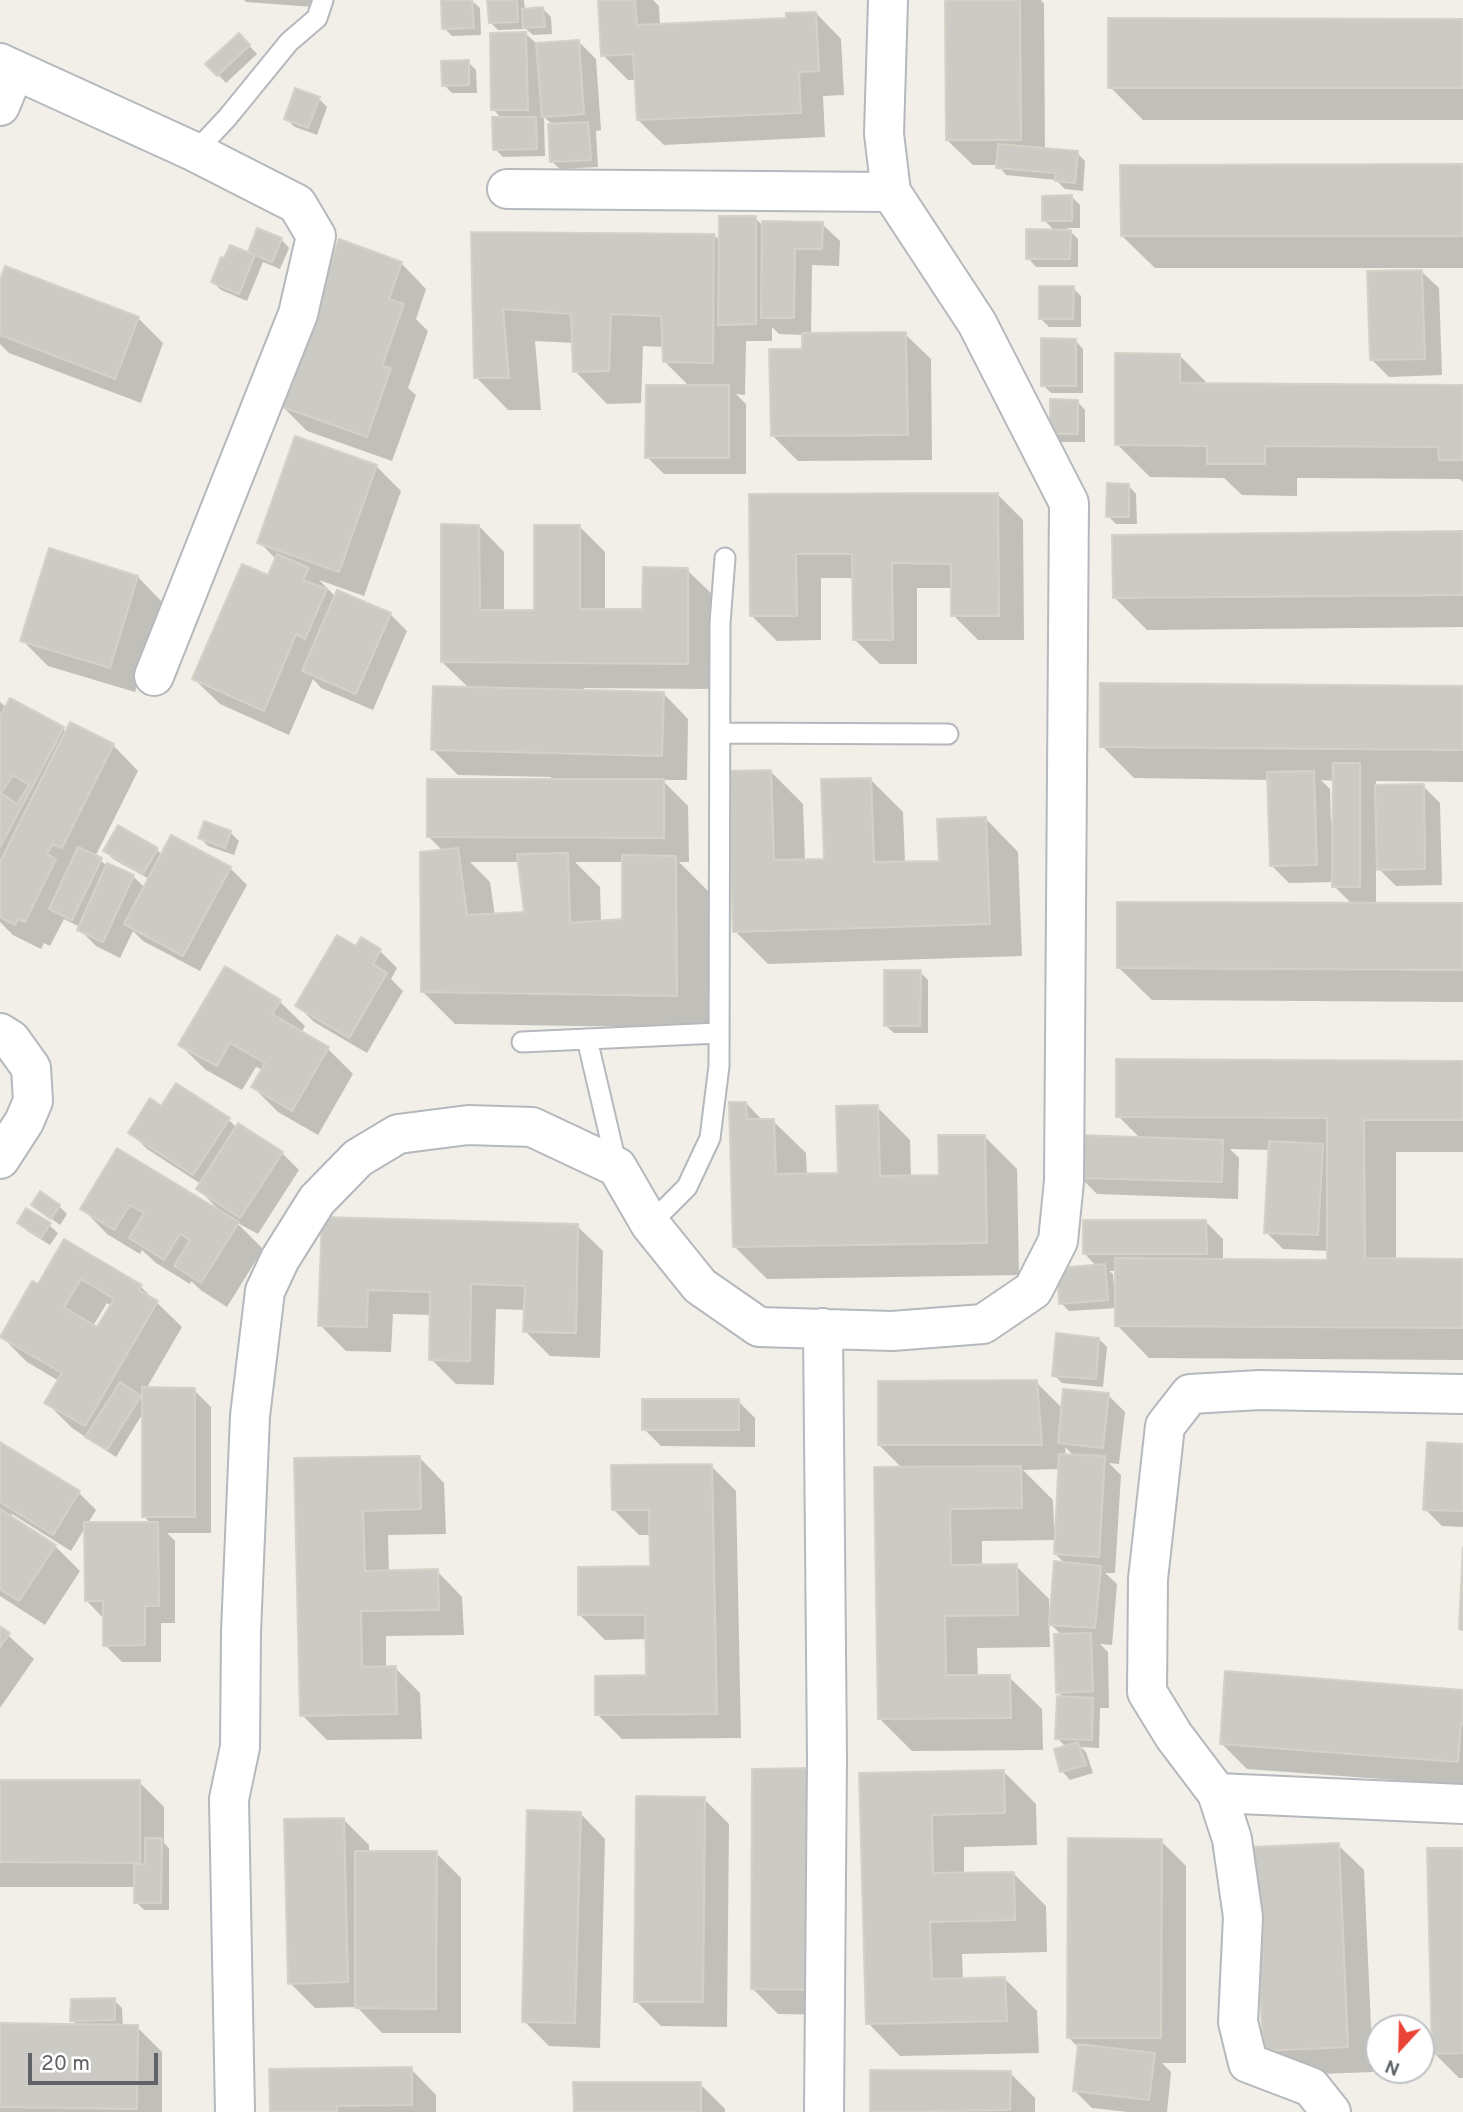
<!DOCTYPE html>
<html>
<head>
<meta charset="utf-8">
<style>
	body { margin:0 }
	#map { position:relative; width:1463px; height:2112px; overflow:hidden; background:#f1efe8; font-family:Overpass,sans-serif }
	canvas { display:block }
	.north { position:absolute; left:1365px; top:2014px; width:70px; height:70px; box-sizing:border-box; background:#fff; border:2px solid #bfc1c3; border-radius:50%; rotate:202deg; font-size:19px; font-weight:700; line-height:28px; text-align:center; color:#5f6368 }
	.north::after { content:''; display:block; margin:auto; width:24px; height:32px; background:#ea4335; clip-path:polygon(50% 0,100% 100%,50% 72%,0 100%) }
	.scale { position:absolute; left:28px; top:2053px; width:130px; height:32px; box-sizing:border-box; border:4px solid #5f6368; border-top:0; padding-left:9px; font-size:21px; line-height:24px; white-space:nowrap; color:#5f6368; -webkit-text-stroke:5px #fff; paint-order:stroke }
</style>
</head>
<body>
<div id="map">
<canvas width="1463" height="2112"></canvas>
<div class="north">N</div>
<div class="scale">20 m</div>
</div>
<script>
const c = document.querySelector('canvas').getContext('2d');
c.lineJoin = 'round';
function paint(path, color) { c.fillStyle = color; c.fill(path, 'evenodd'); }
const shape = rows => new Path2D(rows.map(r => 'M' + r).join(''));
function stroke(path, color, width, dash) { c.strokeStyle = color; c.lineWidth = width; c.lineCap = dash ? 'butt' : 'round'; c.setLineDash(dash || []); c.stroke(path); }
paint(shape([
	[244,0,315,0,314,7,246,2],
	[471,0,480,8,481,35,452,36,444,28],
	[489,0,524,0,525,10,543,9,551,17,552,34,533,35,526,29,498,30,490,22],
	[600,0,653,0,659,6,660,25,788,20,816,13,841,39,844,95,823,96,825,137,664,145,638,120,636,80,628,80,603,55],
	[946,0,1041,0,1044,4,1045,150,1077,153,1085,161,1083,191,1065,189,1056,180,1006,175,998,165,973,165,947,140],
	[1463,21,1463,120,1143,120,1110,87],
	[526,34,537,44,579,42,596,59,601,130,596,131,598,167,560,169,551,161,553,125,544,117,545,156,503,157,495,149,502,119,493,109],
	[239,35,257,54,226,83,208,64],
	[468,62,476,70,477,93,452,93,444,85],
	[319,99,327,107,317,135,295,127,286,119],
	[1463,166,1463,268,1155,268,1122,236],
	[1072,197,1080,205,1080,228,1067,228,1078,239,1078,267,1036,267,1028,258,1055,231,1044,220],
	[755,218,763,226,822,224,840,241,839,266,812,265,811,335,905,334,931,359,932,460,798,461,772,435,804,350,804,335,779,334,772,327,772,341,746,341,745,395,736,394,746,404,746,474,664,474,647,457,690,387,664,361,664,347,643,346,641,403,607,404,575,371,574,343,535,341,541,410,508,410,476,377,473,234,714,235,721,242],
	[258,230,281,239,289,248,280,269,263,262,247,301,221,290,213,282,248,255],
	[401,263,426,289,416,319,428,331,408,388,416,395,392,461,307,431,282,406],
	[1421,271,1439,288,1442,375,1389,377,1372,360],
	[0,284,138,318,163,343,141,403,9,353,0,344],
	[1073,288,1081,296,1081,327,1049,327,1041,319],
	[1075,340,1083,349,1083,393,1051,393,1043,385],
	[1179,355,1209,385,1463,387,1463,482,1460,479,1297,478,1297,496,1242,495,1224,478,1150,477,1117,444],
	[1077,401,1085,410,1085,442,1060,442,1052,433],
	[376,466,401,491,364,596,319,580,336,597,390,614,407,631,373,710,321,688,313,679,289,735,220,704,194,679,269,577,277,560,259,542],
	[1128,485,1136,494,1137,524,1116,524,1108,516],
	[751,495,998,495,1023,520,1024,640,978,640,953,615,953,588,917,588,917,664,880,664,854,639,854,578,821,578,821,640,777,641,751,615],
	[479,526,504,552,504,612,535,612,580,527,605,552,605,611,644,611,687,570,713,595,712,689,584,688,584,691,663,693,688,719,687,780,662,780,688,806,689,862,679,862,708,891,709,1028,455,1024,423,992,443,851,429,837,551,781,551,777,458,775,433,750,469,688,442,662],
	[470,862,520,862,526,914,495,916,490,882],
	[575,862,624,862,624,921,601,923,600,887],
	[1463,533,1463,627,1147,630,1114,597],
	[138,577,163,603,135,692,48,666,22,640],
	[1463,688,1463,782,1376,781,1376,786,1423,786,1440,803,1442,885,1396,886,1376,866,1376,904,1463,905,1463,1002,1152,1000,1119,968,1352,904,1334,886,1334,882,1289,883,1272,866,1269,780,1134,778,1102,746],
	[1321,780,1335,781,1335,822,1331,822,1330,789],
	[0,702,7,708,63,729,67,732,113,745,138,771,95,857,108,866,133,876,145,888,149,879,113,859,105,851,157,850,162,855,230,868,247,885,200,971,143,941,133,931,120,958,96,946,79,929,80,927,64,919,50,946,44,943,41,949,13,935,0,922],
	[770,771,803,804,805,861,825,861,870,779,903,812,905,863,941,862,986,819,1018,852,1022,956,768,964,735,931],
	[230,832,239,841,234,855,208,846,200,838],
	[357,949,380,951,397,968,391,979,403,991,367,1053,314,1022,297,1005],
	[920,972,928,980,928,1033,894,1033,885,1025],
	[279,1001,305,1026,301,1033,328,1049,353,1074,318,1135,278,1112,253,1087,263,1070,256,1067,242,1090,206,1070,180,1045],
	[1463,1062,1463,1152,1396,1152,1396,1260,1463,1260,1463,1360,1149,1358,1117,1325,1117,1308,1069,1311,1061,1303,1097,1267,1085,1254,1206,1222,1223,1239,1223,1261,1329,1261,1329,1251,1283,1249,1266,1232,1271,1150,1230,1149,1239,1158,1238,1199,1097,1194,1080,1177,1141,1139,1118,1116],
	[1109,1271,1116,1271,1116,1286,1114,1286,1113,1274],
	[176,1086,229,1120,237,1128,282,1153,299,1170,258,1234,236,1222,263,1249,227,1307,202,1291,191,1281,190,1284,156,1263,142,1250,140,1254,107,1234,82,1208,118,1150,219,1210,198,1189,201,1184,147,1149,130,1132,162,1108],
	[746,1103,763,1121,773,1121,806,1153,807,1176,840,1175,877,1107,910,1140,911,1178,941,1177,984,1136,1017,1169,1019,1275,767,1279,735,1247],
	[33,1205,59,1206,67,1214,60,1225],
	[323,1219,577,1226,603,1251,600,1358,550,1356,525,1331,526,1310,496,1309,494,1385,456,1384,431,1359,432,1315,393,1314,391,1352,346,1351,320,1325],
	[19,1222,49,1225,58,1233,50,1245,27,1231],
	[65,1242,140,1286,182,1327,146,1389,194,1390,211,1407,211,1533,167,1533,175,1541,175,1623,161,1623,161,1662,122,1662,105,1645,103,1618,86,1600,86,1526,71,1551,12,1514,10,1517,55,1546,80,1571,45,1625,0,1596,0,1444,79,1493,96,1510,88,1523,151,1524,144,1516,143,1413,116,1457,72,1428,47,1403,59,1381,27,1362,1,1336,38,1286],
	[107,1303,112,1306,98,1329,93,1326],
	[1099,1339,1107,1347,1103,1387,1062,1383,1054,1375],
	[1036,1382,1063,1409,1108,1395,1125,1412,1119,1464,1109,1463,1121,1475,1115,1573,1105,1573,1117,1584,1112,1645,1100,1644,1108,1652,1109,1708,1100,1708,1099,1748,1081,1747,1086,1752,1093,1773,1070,1780,1062,1771,1056,1750,1066,1747,1057,1738,1064,1698,1058,1692,1062,1635,1049,1623,1050,1647,977,1648,978,1677,1009,1677,1042,1709,1043,1750,912,1751,879,1718,903,1469,879,1445],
	[1065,1447,1074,1456,1066,1456],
	[1060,1469,1057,1526,1054,1526,1053,1500,1023,1470],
	[1056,1540,1055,1554,1066,1564,1052,1609,1049,1609,1049,1599,1016,1566,982,1567,982,1541],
	[738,1401,755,1418,755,1447,661,1446,644,1429],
	[1463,1446,1463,1527,1442,1526,1425,1509],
	[419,1457,444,1483,446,1534,388,1535,389,1572,437,1571,462,1597,464,1635,386,1636,386,1668,395,1668,420,1693,422,1739,327,1740,302,1715,296,1460],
	[711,1466,736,1491,741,1738,622,1739,597,1714,648,1677,647,1639,605,1640,580,1615,652,1567,651,1535,639,1535,613,1509],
	[0,1628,34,1659,0,1708],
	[1463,1691,1463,1785,1247,1769,1222,1744],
	[754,1771,841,2015,778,2014,752,1988],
	[1004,1772,1036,1804,1037,1845,964,1847,964,1874,1013,1873,1046,1906,1047,1952,962,1954,963,1980,1005,1979,1037,2011,1039,2053,900,2056,868,2023,861,1775],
	[0,1781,139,1782,164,1807,164,1843,169,1848,169,1910,144,1910,136,1902,136,1887,0,1887],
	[704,1799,729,1824,727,2027,661,2026,636,2001],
	[580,1813,605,1839,600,2048,549,2046,524,2021],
	[344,1820,369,1845,369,1853,436,1853,461,1878,461,2033,382,2033,357,2007,315,2008,290,1983],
	[1161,1841,1186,1866,1186,2063,1162,2063,1171,2072,1167,2112,1128,2112,1092,2108,1075,2091,1079,2048,1069,2038],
	[1338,1845,1364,1870,1373,2072,1290,2075,1264,2050],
	[1463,1849,1463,2078,1459,2078,1434,2053],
	[114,2000,122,2008,123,2027,137,2027,162,2052,162,2112,0,2112,0,2025,78,2026,72,2020],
	[411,2069,436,2095,436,2112,271,2112],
	[872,2072,1010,2073,1035,2098,1035,2112,872,2112],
	[700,2084,725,2109,725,2112,576,2112]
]), '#0003');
const building = shape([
	[441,0,472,0,474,28,442,29,441,0],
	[487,0,517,0,518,22,489,23,487,0],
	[598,0,635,0,637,25,786,18,786,13,816,12,819,71,799,72,801,113,637,120,633,54,601,56,598,0],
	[945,0,1020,0,1021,140,946,140,945,0],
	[543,7,545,27,523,28,522,9,543,7],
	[1108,18,1463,19,1463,88,1108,88,1108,18],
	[526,32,528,110,491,110,490,33,526,32],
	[239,33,250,45,217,76,205,64,239,33],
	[579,40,584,114,542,117,536,43,579,40],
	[469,60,469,85,442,86,441,61,469,60],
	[295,88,320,97,308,128,284,119,295,88],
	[492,117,536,117,537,149,493,150,492,117],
	[588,122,591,160,550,162,548,124,588,122],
	[998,144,1078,151,1075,183,1055,181,1056,173,996,168,998,144],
	[1463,164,1463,236,1121,236,1120,165,1463,164],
	[1072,195,1072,221,1042,221,1042,196,1072,195],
	[719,216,756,216,756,324,718,325,719,216],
	[762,221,823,222,822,249,795,249,794,318,761,318,762,221],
	[257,228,282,238,272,262,248,252,257,228],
	[1026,229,1071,230,1070,259,1026,259,1026,229],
	[471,232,714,234,713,363,663,362,661,316,611,314,609,371,573,372,571,314,503,309,509,378,474,378,471,232],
	[339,239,402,262,389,299,404,304,382,366,391,368,367,437,280,406,339,239],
	[230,245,255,255,239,294,211,282,221,257,224,258,230,245],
	[5,266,139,317,115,379,0,335,0,280,5,266],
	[1422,270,1425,359,1370,360,1367,271,1422,270],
	[1039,286,1074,286,1073,319,1039,319,1039,286],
	[906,332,908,435,771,436,769,349,802,349,802,333,906,332],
	[1041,338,1076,339,1076,386,1041,386,1041,338],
	[1115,353,1180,354,1180,383,1463,385,1463,460,1439,460,1438,447,1265,446,1265,464,1207,464,1207,446,1115,445,1115,353],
	[646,385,729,385,729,458,645,458,646,385],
	[1050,399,1078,400,1078,434,1050,434,1050,399],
	[295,436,377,465,339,572,257,543,295,436],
	[1107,483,1129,484,1129,517,1106,517,1107,483],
	[998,493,999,616,951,616,951,564,892,563,893,640,853,640,852,554,796,554,797,616,750,616,749,494,998,493],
	[441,524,479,525,480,610,534,610,534,525,580,525,580,609,642,609,643,567,688,568,688,664,441,662,441,524],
	[1463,531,1463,595,1113,598,1112,535,1463,531],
	[49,548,138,576,110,668,20,641,49,548],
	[277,554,309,568,303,580,327,589,305,639,296,634,264,711,192,679,242,564,268,575,277,554],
	[337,590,391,613,356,694,302,671,337,590],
	[1100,683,1463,686,1463,750,1100,747,1100,683],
	[433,686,664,692,662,756,431,750,433,686],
	[10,698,64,727,0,847,0,716,10,698],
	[13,775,29,785,17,804,1,793,13,775],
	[70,722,114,744,62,848,53,844,47,854,56,859,25,922,18,919,15,925,0,917,0,862,70,722],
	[1333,763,1360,763,1360,887,1332,887,1333,763],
	[771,770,774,860,824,859,821,779,871,778,874,862,939,861,937,819,986,817,990,924,733,932,727,771,771,770],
	[1314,771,1317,865,1270,866,1267,772,1314,771],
	[427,779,664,779,664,838,427,837,427,779],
	[1424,784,1425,869,1377,870,1375,785,1424,784],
	[204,821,231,831,225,848,198,838,204,821],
	[118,825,158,848,143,874,103,851,118,825],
	[171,835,231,867,183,956,124,924,171,835],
	[78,847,102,858,72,920,49,909,78,847],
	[458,848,467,915,524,912,517,854,568,853,570,923,622,919,622,855,676,856,677,996,421,992,420,852,458,848],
	[107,863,134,875,103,942,77,930,107,863],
	[1117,902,1463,903,1463,970,1117,968,1117,902],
	[337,935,356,946,361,937,381,949,373,964,387,973,349,1038,295,1006,337,935],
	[225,966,281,1000,272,1014,329,1047,292,1111,251,1087,265,1063,230,1043,217,1066,178,1045,225,966],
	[884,970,921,970,920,1026,884,1026,884,970],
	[1116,1059,1463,1061,1463,1120,1364,1120,1365,1258,1463,1259,1463,1328,1115,1326,1115,1258,1327,1260,1327,1118,1116,1117,1116,1059],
	[176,1083,230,1118,193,1175,128,1133,150,1098,161,1106,176,1083],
	[729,1102,746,1102,747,1119,774,1119,776,1174,838,1173,836,1106,878,1105,880,1176,939,1175,938,1135,985,1135,987,1243,733,1247,729,1102],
	[238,1123,283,1152,240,1218,196,1189,238,1123],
	[1079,1135,1223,1140,1222,1182,1078,1178,1079,1135],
	[1269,1141,1323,1144,1318,1235,1264,1233,1269,1141],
	[117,1148,239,1222,201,1283,174,1266,190,1240,180,1234,164,1260,129,1238,144,1213,130,1205,114,1230,80,1209,117,1148],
	[40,1191,60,1205,51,1219,31,1205,40,1191],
	[26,1208,51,1223,41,1238,17,1223,26,1208],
	[322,1217,578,1224,576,1333,523,1332,525,1286,471,1284,470,1361,429,1360,430,1292,368,1290,367,1327,318,1326,322,1217],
	[1083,1220,1206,1220,1207,1254,1083,1254,1083,1220],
	[64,1239,142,1285,139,1290,158,1301,85,1426,44,1403,62,1373,0,1337,32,1281,38,1284,64,1239],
	[81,1279,114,1299,97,1327,64,1307,81,1279],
	[1105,1264,1108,1300,1059,1304,1057,1268,1105,1264],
	[1056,1333,1099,1338,1096,1379,1052,1376,1056,1333],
	[1037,1380,1042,1445,878,1445,878,1381,1037,1380],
	[120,1382,141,1396,107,1450,85,1437,120,1382],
	[142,1387,195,1388,195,1517,142,1517,142,1387],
	[1063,1389,1109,1393,1103,1448,1058,1443,1063,1389],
	[642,1399,739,1399,739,1430,642,1430,642,1399],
	[0,1442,80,1491,53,1535,0,1502,0,1442],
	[1427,1442,1463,1444,1463,1511,1423,1510,1427,1442],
	[1059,1454,1105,1456,1099,1557,1054,1554,1059,1454],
	[420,1456,421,1509,363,1511,365,1571,438,1569,439,1610,361,1611,362,1667,396,1666,397,1714,300,1716,294,1458,420,1456],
	[712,1464,717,1714,595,1715,595,1676,646,1675,645,1615,578,1615,578,1567,650,1566,649,1510,612,1510,611,1465,712,1464],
	[1021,1466,1022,1508,950,1509,951,1565,1017,1564,1018,1615,945,1616,946,1675,1010,1675,1011,1718,878,1719,874,1467,1021,1466],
	[0,1509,56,1545,19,1601,0,1589,0,1509],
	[84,1522,158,1522,159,1606,145,1606,145,1645,103,1646,103,1601,85,1601,84,1522],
	[1463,1547,1463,1630,1459,1629,1463,1547],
	[1054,1561,1101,1566,1095,1628,1049,1625,1054,1561],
	[0,1626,10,1633,0,1647,0,1626],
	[1091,1633,1093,1691,1056,1693,1054,1634,1091,1633],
	[1225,1671,1463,1690,1463,1724,1461,1723,1458,1762,1220,1744,1225,1671],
	[1057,1696,1093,1698,1092,1740,1055,1739,1057,1696],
	[1078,1742,1086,1765,1060,1772,1054,1749,1078,1742],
	[815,1768,816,1990,751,1989,752,1769,815,1768],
	[1004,1770,1005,1813,932,1815,933,1873,1014,1872,1015,1920,930,1922,932,1979,1005,1977,1007,2021,866,2024,859,1773,1004,1770],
	[0,1780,140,1780,140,1863,0,1862,0,1780],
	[636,1796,705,1797,703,2002,634,2002,636,1796],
	[527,1810,581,1812,575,2023,522,2022,527,1810],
	[344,1818,348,1982,288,1984,284,1819,344,1818],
	[145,1838,162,1838,161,1903,134,1903,134,1864,145,1864,145,1838],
	[1068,1838,1162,1839,1161,2038,1067,2038,1068,1838],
	[1339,1843,1348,2047,1263,2051,1253,1847,1339,1843],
	[1427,1848,1463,1848,1463,2053,1432,2054,1427,1848],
	[355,1851,437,1851,436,2009,355,2008,355,1851],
	[115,1998,115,2020,70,2021,71,1999,115,1998],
	[0,2023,138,2025,137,2109,0,2107,0,2023],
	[1078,2044,1155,2053,1149,2100,1073,2091,1078,2044],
	[412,2067,412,2105,337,2106,337,2112,270,2112,269,2069,412,2067],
	[870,2070,1011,2071,1010,2110,870,2112,870,2070],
	[573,2082,701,2082,701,2112,574,2112,573,2082]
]);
paint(building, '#cccac5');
stroke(building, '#d6d1c6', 2);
const lane = shape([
	[195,152,227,118,289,42,317,18,323,0],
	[721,733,948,734],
	[587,1039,617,1167],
	[522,1042,719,1033],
	[650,1224,687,1187,710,1138,719,1066,720,623,725,558]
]);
const street = shape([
	[0,63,195,152,297,204,316,236,298,314,154,676],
	[0,106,15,70],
	[507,189,891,192],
	[0,1033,11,1040,31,1068,33,1101,24,1122,0,1159],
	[823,1328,827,1758,824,2112],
	[1217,1793,1463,1804],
	[235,2112,229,1799,240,1747,241,1632,250,1416,265,1291,280,1259,317,1200,358,1158,398,1134,468,1125,532,1127,617,1167,650,1224,700,1286,759,1327,892,1331,983,1324,1033,1290,1058,1241,1064,1181,1069,503,977,323,891,192,884,134,888,0],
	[1331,2112,1311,2087,1248,2063,1238,2022,1243,1917,1232,1839,1217,1793,1174,1736,1147,1692,1148,1579,1165,1426,1190,1394,1260,1390,1463,1394]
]);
stroke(lane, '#b5b8bc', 23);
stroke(street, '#b5b8bc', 42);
stroke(lane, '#fff', 19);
stroke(street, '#fff', 38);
</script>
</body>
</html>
